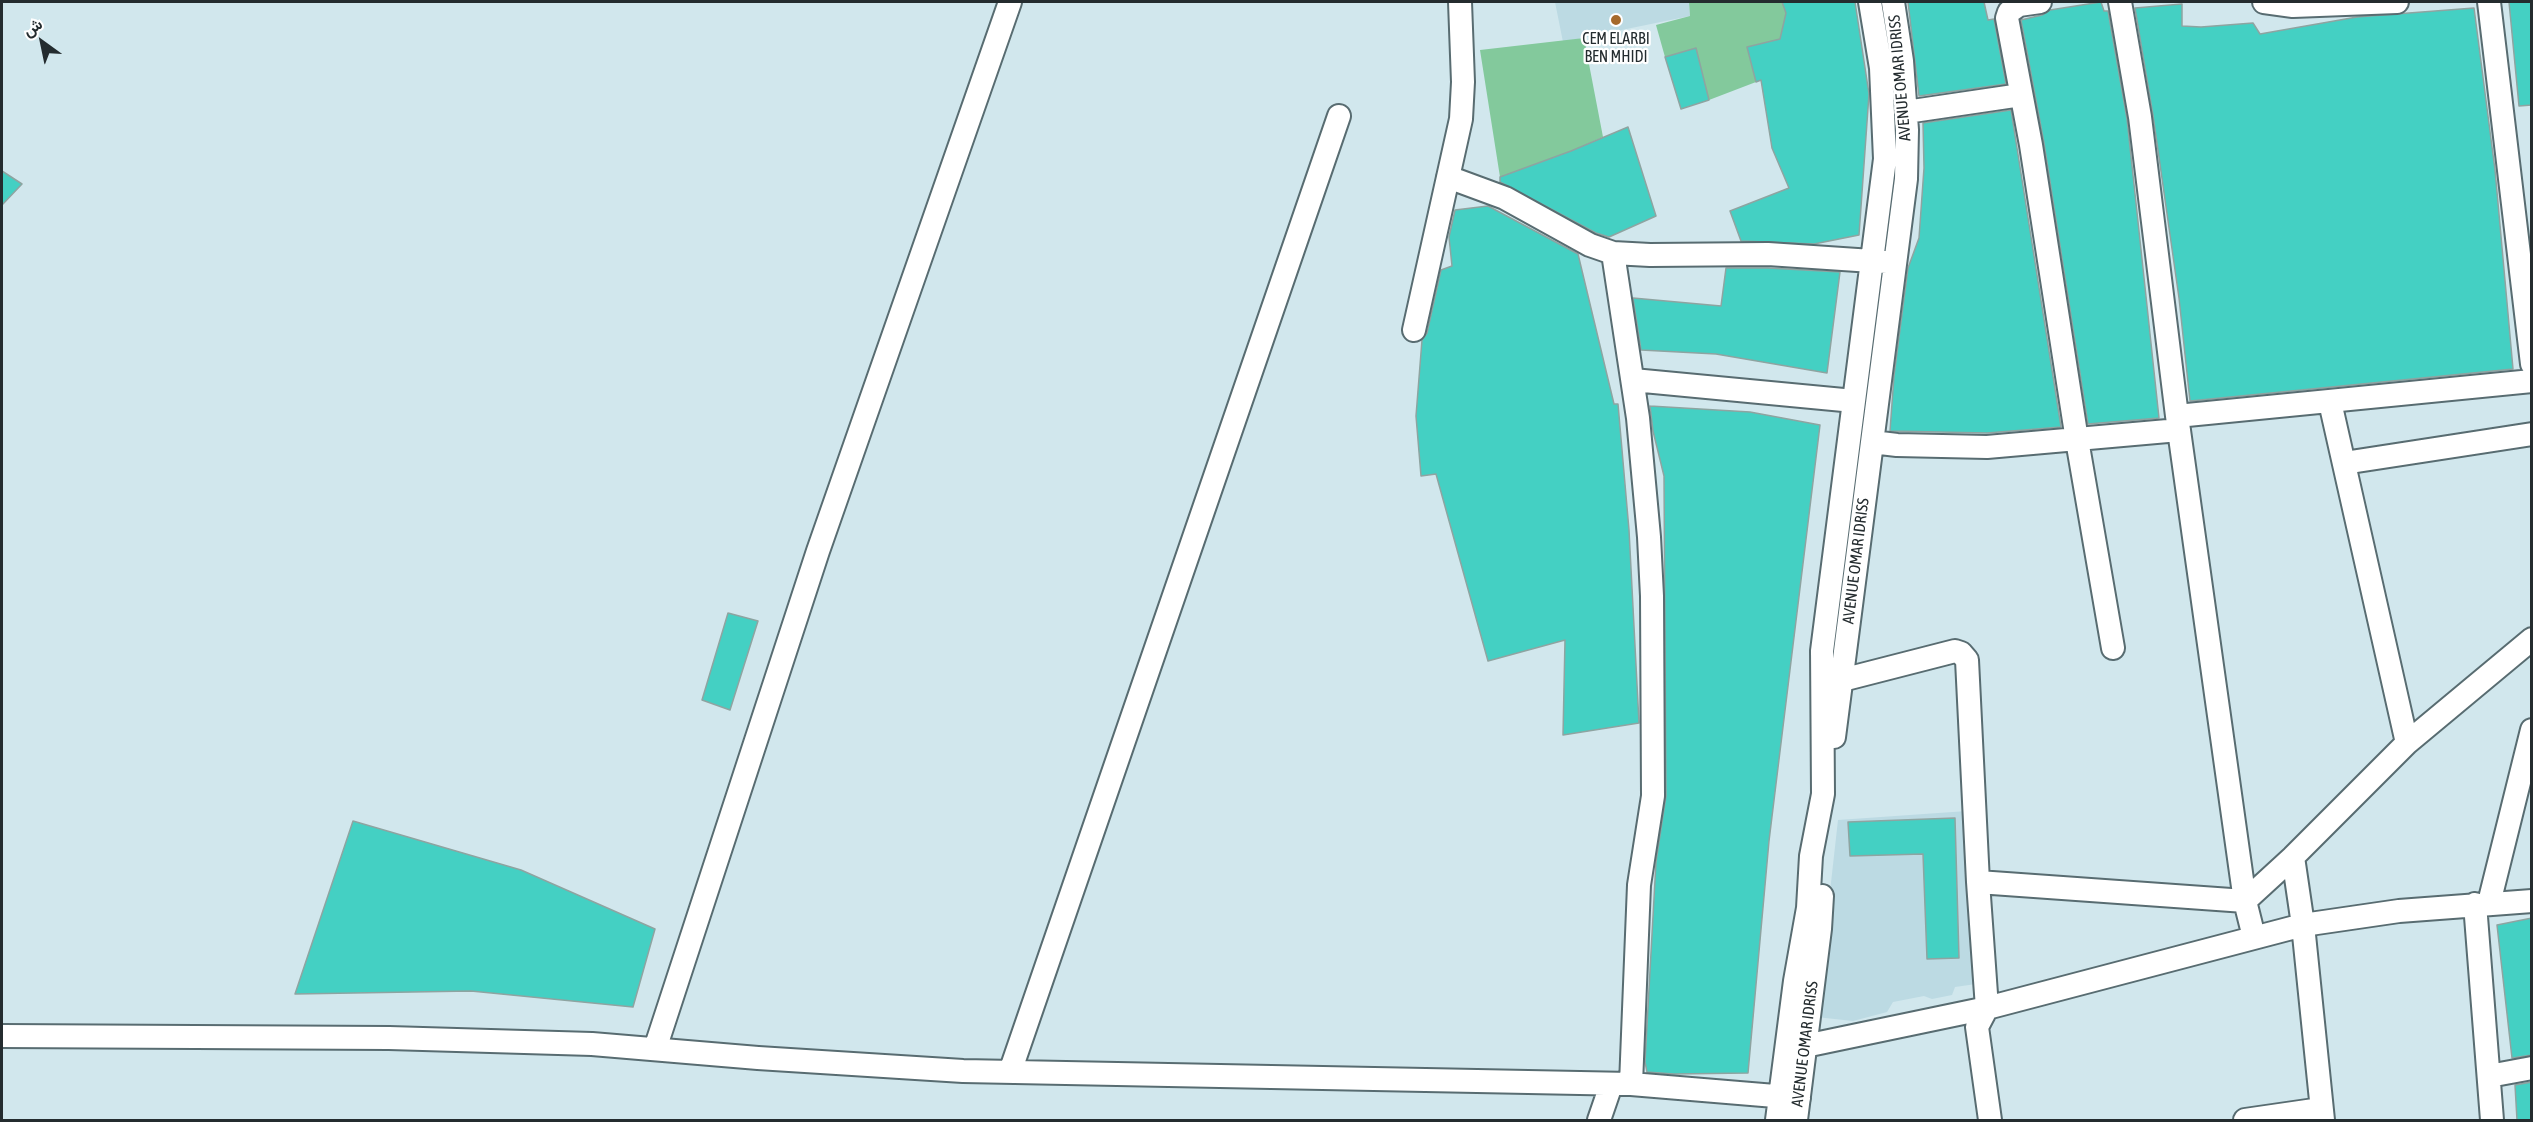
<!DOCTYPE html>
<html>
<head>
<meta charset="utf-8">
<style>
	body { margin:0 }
	#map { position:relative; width:2533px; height:1122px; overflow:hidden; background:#d1e7ed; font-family:"Asap Condensed",Vazirmatn,sans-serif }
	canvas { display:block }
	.frame { position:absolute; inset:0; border:3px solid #242c2f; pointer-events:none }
	.north { position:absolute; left:12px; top:12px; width:60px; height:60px; -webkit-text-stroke:4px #fff; paint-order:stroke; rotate:327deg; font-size:16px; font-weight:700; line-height:24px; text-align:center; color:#242c2f }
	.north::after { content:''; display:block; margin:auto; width:21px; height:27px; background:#242c2f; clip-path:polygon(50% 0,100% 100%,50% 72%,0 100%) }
</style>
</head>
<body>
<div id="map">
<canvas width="2533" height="1122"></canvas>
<div class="frame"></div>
<div class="north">ش</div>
</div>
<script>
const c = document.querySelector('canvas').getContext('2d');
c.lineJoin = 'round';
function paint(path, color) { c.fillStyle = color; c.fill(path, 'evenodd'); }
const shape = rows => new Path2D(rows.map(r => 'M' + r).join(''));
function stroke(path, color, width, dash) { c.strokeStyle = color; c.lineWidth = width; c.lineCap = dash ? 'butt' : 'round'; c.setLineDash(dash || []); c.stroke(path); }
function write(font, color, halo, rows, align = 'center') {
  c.font = font + ' "Asap Condensed",sans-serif'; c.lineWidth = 4.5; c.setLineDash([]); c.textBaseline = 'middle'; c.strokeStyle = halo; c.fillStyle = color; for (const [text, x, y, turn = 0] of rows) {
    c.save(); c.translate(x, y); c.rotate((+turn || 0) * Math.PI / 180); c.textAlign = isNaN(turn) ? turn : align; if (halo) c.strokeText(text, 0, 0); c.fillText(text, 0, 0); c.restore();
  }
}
paint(shape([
	[1555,2,1692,2,1689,3,1690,16,1563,42],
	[1967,811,1976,984,1955,987,1952,995,1932,999,1924,996,1893,1002,1887,1012,1853,1021,1816,1017,1838,820]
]), '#bcdae3');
paint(shape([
	[1689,2,1782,2,1786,13,1780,39,1747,47,1756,82,1709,100,1696,49,1665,57,1656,25,1690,16],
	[1584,38,1603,137,1571,151,1500,177,1480,50]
]), '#83c99c');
const building = shape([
	[1782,2,1855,2,1869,94,1859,235,1814,244,1741,241,1730,211,1789,188,1772,148,1761,80,1756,82,1747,47,1780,39,1786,13,1782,2],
	[1908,2,1984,2,1988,20,1994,19,2006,84,1919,96,1908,2],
	[2101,2,2104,11,2108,11,2127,119,2159,418,2088,424,2044,143,2021,20,2042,15,2050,10,2101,2],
	[2509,2,2532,2,2532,105,2519,106,2509,2],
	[2182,4,2182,26,2201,27,2253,23,2260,34,2357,17,2474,8,2495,170,2513,369,2190,401,2179,298,2153,115,2135,8,2182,4],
	[1696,48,1709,100,1681,109,1665,57,1696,48],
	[2011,110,2061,427,1987,433,1890,431,1894,376,1908,268,1919,238,1924,168,1923,123,2011,110],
	[1628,127,1656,216,1609,237,1596,233,1500,182,1500,177,1571,151,1628,127],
	[2,171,22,184,2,205,2,171],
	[1488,206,1578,254,1614,404,1618,404,1629,530,1639,723,1563,735,1565,640,1488,661,1436,474,1421,476,1416,416,1422,340,1427,333,1441,270,1452,266,1449,237,1455,210,1488,206],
	[1726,268,1768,268,1840,272,1827,373,1716,354,1641,350,1633,298,1721,306,1726,268],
	[1650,406,1750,412,1820,425,1769,841,1748,1073,1674,1074,1647,1072,1645,1062,1656,862,1666,796,1664,476,1653,431,1650,406],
	[728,613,758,621,730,710,702,700,728,613],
	[1955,818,1959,958,1927,959,1923,854,1850,856,1848,822,1955,818],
	[353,821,521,870,655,929,633,1007,471,991,295,994,353,821],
	[2532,918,2532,1055,2512,1058,2497,925,2532,918],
	[2532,1082,2532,1120,2517,1120,2515,1085,2532,1082]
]);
paint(building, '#44d0c3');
stroke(building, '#8ea4a1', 1.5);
const minor = shape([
	[2040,2,2019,5,2009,12,2007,18,2031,145,2077,440,2113,648],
	[2120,2,2140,117,2177,416,2245,901,2254,937],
	[2264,2,2293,6,2397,2],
	[2489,2,2532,364],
	[1906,112,2021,95],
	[1448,177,1505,198,1590,245,1613,253,1650,255,1768,254,1887,262],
	[1613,253,1638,418,1649,537,1652,596,1653,796,1639,885,1631,1084],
	[1414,330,1461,119,1463,82,1460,2],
	[1633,380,1854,401],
	[2330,402,2407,743],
	[2177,416,2532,381],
	[1872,442,1897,445,1987,447,2179,430],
	[2344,463,2532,434],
	[1842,680,1955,651,1961,653,1967,660,1978,882,1987,1008,1977,1027,1990,1120],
	[1834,737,1906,179,1907,130,1902,61,1893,2],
	[2293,857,2303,925,2323,1120],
	[1978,882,2245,901,2293,857,2407,743,2532,639],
	[2489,903,2532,730],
	[2475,904,2492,1120],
	[2,1036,389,1038,592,1044,758,1058,963,1071,1631,1084,1799,1098],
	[1805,1046,1987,1008,2303,925,2399,911,2532,901],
	[655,1049,818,551,1010,2],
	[1010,1072,1339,116],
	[2489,1076,2532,1068],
	[1599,1120,1611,1085],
	[1777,1120,1795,981,1808,908,1811,856,1823,794,1822,651,1885,159,1881,68,1870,2],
	[1796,1120,1820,929,1822,896],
	[2245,1120,2321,1109]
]);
stroke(minor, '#586c71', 26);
stroke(minor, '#fff', 22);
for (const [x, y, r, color] of [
	[1616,20,6,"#a66a2c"]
]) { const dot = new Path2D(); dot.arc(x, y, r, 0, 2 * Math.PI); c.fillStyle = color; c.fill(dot); stroke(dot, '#fff', 2); }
write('16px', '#242c2f', '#fff', [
	["CEM ELARBI",1616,39],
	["BEN MHIDI",1616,57]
]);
write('16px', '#242c2f', '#fff', [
	["AVENUE OMAR IDRISS",1900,78,-95],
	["AVENUE OMAR IDRISS",1856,561,-83],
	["AVENUE OMAR IDRISS",1805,1044,-83]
]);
</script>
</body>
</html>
